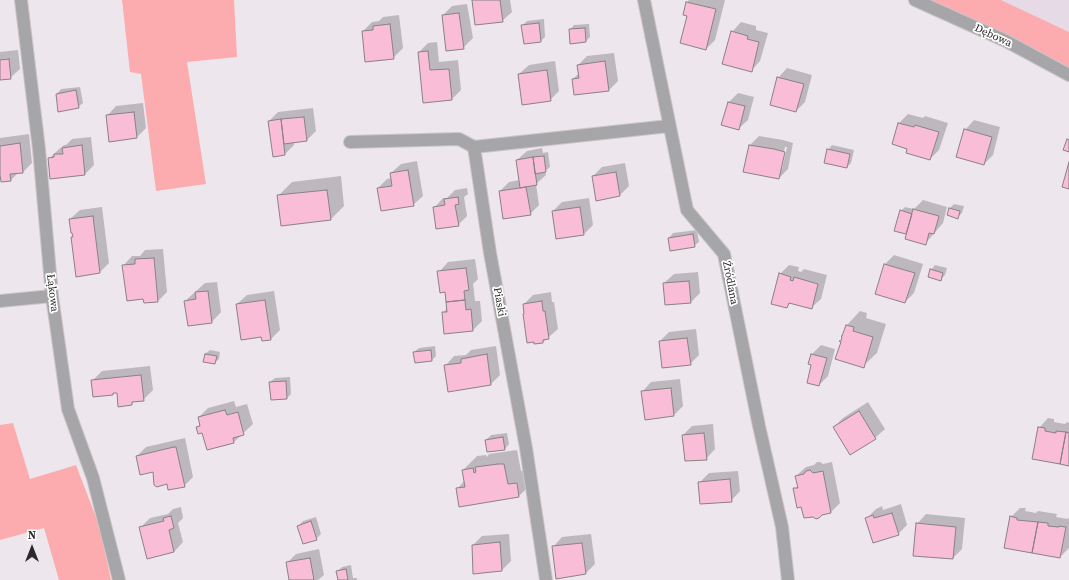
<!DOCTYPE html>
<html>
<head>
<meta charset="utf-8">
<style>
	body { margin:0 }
	#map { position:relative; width:1069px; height:580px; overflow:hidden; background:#ede7ed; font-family:"Source Serif 4",serif }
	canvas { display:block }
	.north { position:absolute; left:12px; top:528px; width:40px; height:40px; -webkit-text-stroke:3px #fff; paint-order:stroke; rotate:0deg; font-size:11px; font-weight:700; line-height:16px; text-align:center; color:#2b292b }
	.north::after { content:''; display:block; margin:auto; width:14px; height:18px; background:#2b292b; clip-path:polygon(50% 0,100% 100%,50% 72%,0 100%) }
</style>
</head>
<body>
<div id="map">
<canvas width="1069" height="580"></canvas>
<div class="north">N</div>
</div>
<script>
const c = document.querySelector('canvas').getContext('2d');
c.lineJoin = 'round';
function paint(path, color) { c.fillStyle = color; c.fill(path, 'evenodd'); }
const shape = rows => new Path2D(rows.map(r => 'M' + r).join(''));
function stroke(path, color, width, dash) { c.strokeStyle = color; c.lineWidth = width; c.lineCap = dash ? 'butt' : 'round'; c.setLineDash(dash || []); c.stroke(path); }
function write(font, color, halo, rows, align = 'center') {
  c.font = font + ' "Source Serif 4",serif'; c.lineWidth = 3.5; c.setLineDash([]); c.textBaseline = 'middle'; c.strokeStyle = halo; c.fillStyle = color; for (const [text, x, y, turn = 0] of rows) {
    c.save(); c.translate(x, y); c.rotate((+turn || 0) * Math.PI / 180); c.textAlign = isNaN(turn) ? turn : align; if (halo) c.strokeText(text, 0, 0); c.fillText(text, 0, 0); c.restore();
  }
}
paint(shape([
	[1001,0,1069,0,1069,32]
]), '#e5dae5');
paint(shape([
	[122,0,234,0,237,57,187,62,206,184,156,191,141,74,130,72],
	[929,0,1001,0,1069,32,1069,69],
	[13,423,30,479,76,465,99,525,111,580,59,580,44,528,0,540,0,425]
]), '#fcacaf');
paint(shape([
	[473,0,510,0,512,12,502,21],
	[689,0,725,0,715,40,706,49,688,16,684,15,687,2],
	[467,4,473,38,463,48,443,15,452,6],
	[399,15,403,48,393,58,363,31,372,22,379,21,383,17],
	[544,19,545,37,541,41,523,25,527,21],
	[741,22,756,26,756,30,768,33,760,61,751,71,732,32],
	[589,24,590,37,586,41,570,30,574,25],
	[437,42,439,62,458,60,461,90,452,99,424,102,419,52,428,43],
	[18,50,20,69,10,78,0,79,0,52],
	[614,53,618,81,609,90,573,79,579,73,578,65,587,56],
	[555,61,559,91,550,100,519,74,529,65],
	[787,68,812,75,805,102,796,111,778,78],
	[80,87,83,103,78,107,57,94,61,89],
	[738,93,754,97,748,120,738,129,729,102],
	[143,103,146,128,137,137,107,116,116,106],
	[313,108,316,131,307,140,294,142,294,145,285,154,269,121,278,112],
	[908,114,923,118,925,116,948,123,939,150,930,159,909,148,893,143,899,123],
	[974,120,1000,127,993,155,984,164,965,130],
	[29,134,32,163,23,172,19,172,11,180,0,174,0,138],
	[759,136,783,140,793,143,788,169,779,178,750,145],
	[785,147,787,147,782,169,780,169],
	[91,137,94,165,85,174,51,178,49,159,58,150,64,145,66,145,72,139],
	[832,145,854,150,851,163,847,167,828,150],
	[542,148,543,153,548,152,550,167,545,171,546,175,536,184,539,205,530,214,500,191,509,182,520,180,517,160,527,151],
	[417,161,423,196,413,205,378,188,387,179,392,178,391,173,401,164],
	[625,163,629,186,620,195,593,176,602,167],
	[341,176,344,206,331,219,278,196,292,182],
	[467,188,468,194,464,197,467,216,458,225,434,208,443,198,447,198,455,190],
	[589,198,593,225,584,234,557,238,553,211,562,202],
	[923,200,947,207,943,223,925,244,908,231,906,233,901,211,905,207,914,209],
	[954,204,964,206,962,213,958,217,948,214,950,208],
	[102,207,109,263,100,272,72,237,74,236,70,219,80,210],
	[697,230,699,242,694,246,669,238,673,233],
	[163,249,167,292,158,301,145,302,144,298,123,266,132,256,140,256,145,250],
	[894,255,923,264,914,293,905,302,885,264],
	[475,259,478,279,473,284,474,291,475,301,480,301,482,321,473,330,443,313,447,308,446,291,439,272,448,262],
	[789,265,799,267,798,271,801,272,804,269,827,275,821,299,811,308,791,302,787,307,780,274],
	[935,265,947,268,945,275,940,280,931,270],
	[698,272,700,293,691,302,664,283,674,274],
	[217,282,221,312,212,322,185,301,205,283],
	[274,291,280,330,271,339,262,336,237,304,247,295],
	[551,292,552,302,554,302,558,329,543,342,525,313,524,304,533,295],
	[860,311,867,313,866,318,886,324,877,353,863,366,837,358,847,325],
	[696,329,699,355,690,364,660,341,669,332],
	[821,345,835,349,828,376,819,385,812,354],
	[435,346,436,356,432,360,416,362,414,352,419,348],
	[496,346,500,375,491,384,449,390,445,366,454,356,466,355,471,350],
	[210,350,220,352,219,359,214,363,204,361,205,354],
	[150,366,153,390,143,400,135,401,131,404,118,392,115,392,113,394,92,381,102,371],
	[290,377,291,394,287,398,270,382,275,378],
	[680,379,683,406,674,415,642,392,651,382],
	[234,401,236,407,247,404,253,424,234,442,203,432,197,428,201,424,199,417,208,408],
	[868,402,885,429,875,438,834,427,843,418],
	[1048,418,1054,419,1054,422,1065,424,1067,422,1069,423,1069,465,1039,428],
	[713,424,715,449,706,459,683,435,692,426],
	[507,433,509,444,505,449,486,440,491,435],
	[185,438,193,477,184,486,168,483,137,456,146,447],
	[517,450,521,471,531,470,533,482,519,496,460,506,457,489,465,480,463,470,477,456,486,455,487,457,489,454],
	[817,462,820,462,823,464,832,462,840,503,831,512,822,514,802,506,795,489,798,485,796,476,806,467,814,465],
	[738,471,740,491,731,501,699,483,709,473],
	[901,504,907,525,898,534,867,518,876,509,882,506,883,510],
	[181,507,183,518,178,523,183,542,174,552,148,558,141,527,150,518,168,514,173,509],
	[1020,508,1026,508,1025,511,1036,513,1038,511,1057,514,1056,517,1068,519,1069,517,1069,548,1060,557,1011,517],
	[926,514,965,518,962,549,953,558,917,524],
	[316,517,321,534,316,539,298,526,303,521],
	[509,534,511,561,502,570,473,545,482,536],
	[591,534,595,564,586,573,553,547,562,537],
	[319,549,324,575,318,580,290,580,287,563,296,554],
	[351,565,353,578,357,578,357,580,339,580,338,571,342,567]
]), '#0003');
const building = shape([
	[472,0,500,0,503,22,475,25,472,0],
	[686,2,716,9,706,50,680,43,687,16,683,15,686,2],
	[459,13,464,49,446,51,442,15,459,13],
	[539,23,541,42,524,44,521,25,539,23],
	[390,24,394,59,365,62,362,31,373,30,373,26,390,24],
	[585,28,586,42,570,44,569,29,585,28],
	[731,31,748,36,747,39,759,42,752,72,722,64,731,31],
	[428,51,430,70,449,69,452,100,423,103,418,52,428,51],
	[9,59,11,79,0,80,0,60,9,59],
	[605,61,609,91,574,95,572,79,579,78,577,65,605,61],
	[547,70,551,101,522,105,518,74,547,70],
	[777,77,804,84,796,112,770,105,777,77],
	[76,90,79,108,58,112,56,94,76,90],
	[728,102,745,106,739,130,721,125,728,102],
	[134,112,137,138,109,142,106,115,134,112],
	[304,117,307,141,284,144,281,119,304,117],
	[281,119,285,155,273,157,268,121,281,119],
	[898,123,914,127,915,125,939,132,930,160,906,153,907,149,892,144,898,123],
	[964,129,992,137,984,165,956,157,964,129],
	[1067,139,1069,140,1069,152,1063,150,1067,139],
	[20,143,23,173,10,174,11,181,1,182,0,175,0,146,20,143],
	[82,145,85,175,50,179,48,158,54,157,54,154,63,154,62,148,82,145],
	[749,145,774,149,785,152,779,179,743,172,749,145],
	[827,149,850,154,847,168,824,163,827,149],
	[544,156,546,172,535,174,533,157,544,156],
	[533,157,537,185,520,188,516,160,533,157],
	[1069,162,1069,189,1062,187,1069,162],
	[408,170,414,206,381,211,377,188,392,186,390,173,408,170],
	[616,172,620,196,596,201,592,176,616,172],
	[526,187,531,215,503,219,499,191,526,187],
	[327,190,331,220,281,226,277,195,327,190],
	[458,197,459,204,455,205,459,226,436,229,433,207,445,205,444,199,458,197],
	[580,207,584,235,556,239,552,211,580,207],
	[949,208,960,211,958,219,947,215,949,208],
	[913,209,939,216,934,234,929,233,926,245,905,239,913,209],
	[900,210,912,214,906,234,894,231,900,210],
	[93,216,100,273,76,277,71,237,73,237,72,233,71,233,69,219,93,216],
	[693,234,695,247,670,251,668,238,693,234],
	[154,258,158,302,144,303,143,299,127,301,122,265,135,264,135,259,154,258],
	[884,264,915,273,905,303,875,294,884,264],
	[466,268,469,290,464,291,465,300,446,302,445,292,440,293,437,271,466,268],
	[930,269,943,273,941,281,928,277,930,269],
	[779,273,791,277,790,280,793,281,794,277,818,284,812,309,789,303,787,308,771,304,779,273],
	[689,281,691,303,665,305,663,283,689,281],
	[208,291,212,323,188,326,184,301,196,299,195,292,208,291],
	[265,300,271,340,262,341,261,337,241,340,236,304,265,300],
	[465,300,466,310,471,309,473,331,444,334,442,312,447,312,446,302,465,300],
	[542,301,543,311,545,311,549,339,543,340,543,343,534,344,534,342,527,343,523,314,524,314,523,304,542,301],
	[846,325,854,327,853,331,873,337,864,368,835,359,841,342,839,341,841,341,842,337,841,336,842,336,846,325],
	[687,338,691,365,662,368,659,341,687,338],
	[431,350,432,361,415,363,413,352,431,350],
	[205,354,217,356,215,364,203,362,205,354],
	[487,354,491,385,448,392,444,365,461,363,461,359,487,354],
	[811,354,827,358,819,386,807,383,811,365,808,364,811,354],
	[141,375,144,401,132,402,132,405,118,407,117,393,113,393,113,395,93,397,91,380,141,375],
	[286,381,287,399,271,400,269,382,286,381],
	[671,388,674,416,645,420,641,391,671,388],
	[225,410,227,415,238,412,244,435,233,438,234,443,207,450,202,433,198,434,196,427,200,426,198,417,225,410],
	[859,411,876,439,850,455,833,427,859,411],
	[1038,427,1045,428,1045,431,1056,433,1056,431,1066,432,1060,464,1032,459,1038,427],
	[1066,432,1069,433,1069,466,1060,464,1066,432],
	[704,433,707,460,685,461,682,435,704,433],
	[503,437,505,450,487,452,485,440,503,437],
	[174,447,176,447,185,487,168,490,167,484,157,487,154,485,153,472,140,475,136,456,174,447],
	[498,464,504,464,508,484,517,483,519,497,459,507,456,488,465,487,462,470,473,468,474,473,476,472,475,467,498,464],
	[810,470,813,473,823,471,831,513,822,515,819,518,816,519,813,517,804,518,801,507,797,508,793,488,798,488,795,476,804,474,806,471,810,470],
	[730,479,732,502,700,504,698,482,730,479],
	[892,513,899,535,873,543,865,518,873,515,874,518,892,513],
	[171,516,174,528,169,530,174,552,147,559,139,527,164,521,163,518,171,516],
	[1010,516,1017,518,1017,520,1038,522,1032,553,1004,548,1010,516],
	[311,521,317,540,303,544,297,526,311,521],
	[1038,522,1048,523,1048,526,1059,527,1059,526,1066,527,1060,558,1032,553,1038,522],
	[916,523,956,527,953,559,913,556,916,523],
	[500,542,502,571,473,574,472,545,500,542],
	[582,543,586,574,556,579,552,546,582,543],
	[310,558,314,580,289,580,286,562,310,558],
	[346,569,348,580,338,580,336,571,346,569]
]);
paint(building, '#f9bdd7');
stroke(building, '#898184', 1);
const minor = shape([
	[21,0,39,149,52,296,68,409,93,478,119,580],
	[644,0,687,210,724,254,759,426,782,527,788,580],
	[915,0,1006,41,1069,75],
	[350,142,459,139,474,147,490,253,526,448,546,580],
	[474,147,669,126],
	[0,301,52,296]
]);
stroke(minor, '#cac5ca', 14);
stroke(minor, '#a6a5a8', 12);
write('11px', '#2b292b', '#fff', [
	["Dębowa",993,36,25],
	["Źródlana",730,283,79],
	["Łąkowa",52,293,83],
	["Piaski",499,302,80]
]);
</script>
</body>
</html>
